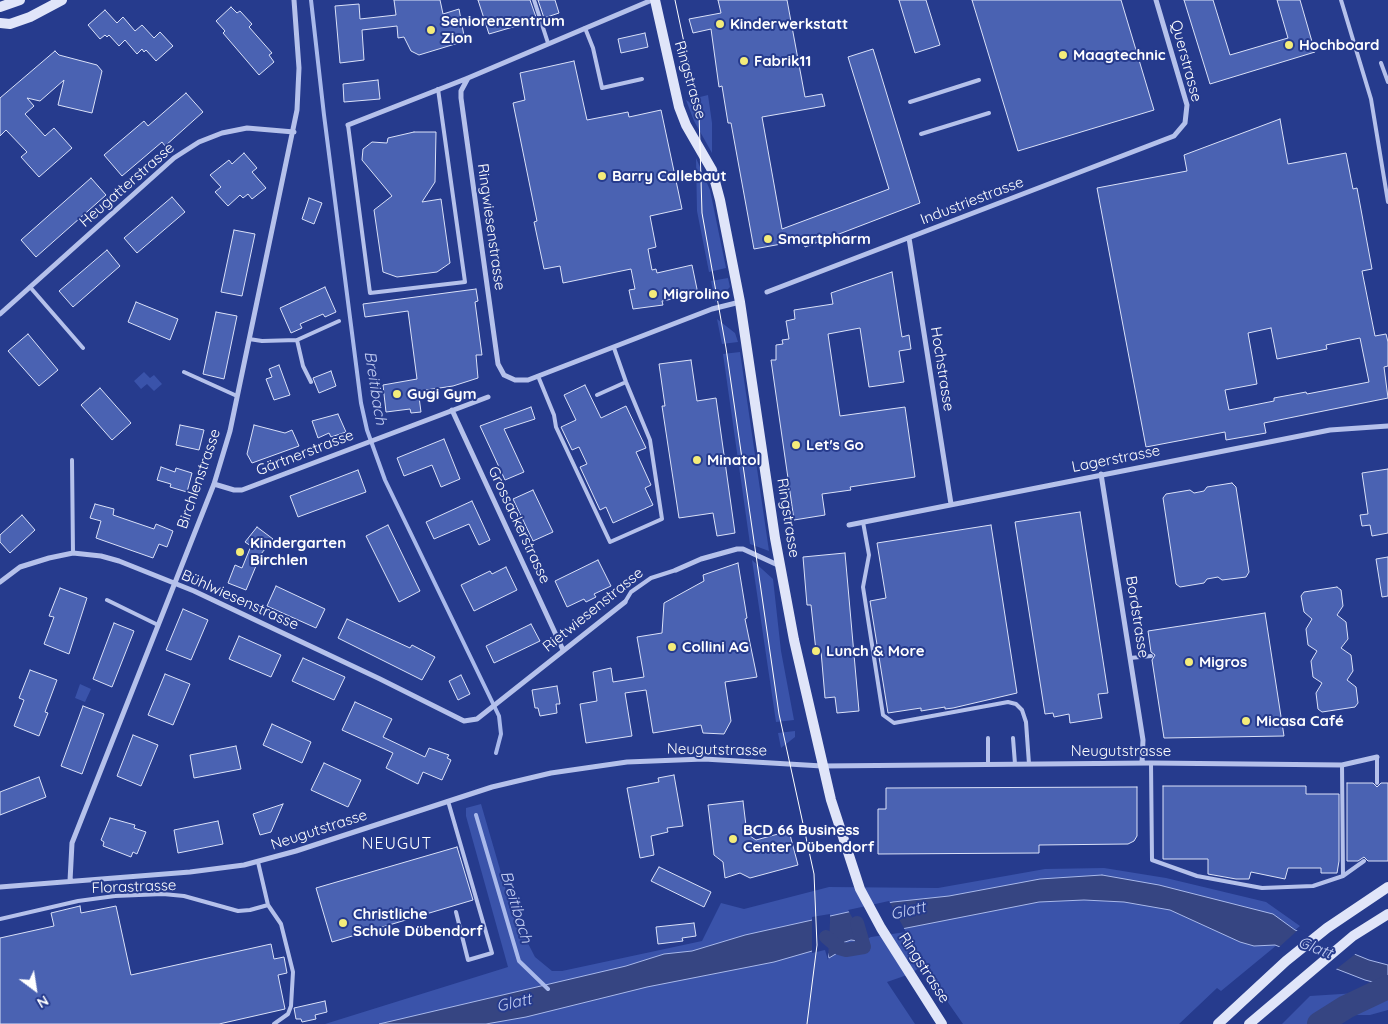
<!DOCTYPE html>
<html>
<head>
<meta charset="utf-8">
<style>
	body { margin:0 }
	#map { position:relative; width:1388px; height:1024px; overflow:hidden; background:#263b8d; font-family:Quicksand,sans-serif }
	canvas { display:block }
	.north { position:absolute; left:10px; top:964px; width:50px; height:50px; -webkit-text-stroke:4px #263b8d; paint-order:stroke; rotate:149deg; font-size:14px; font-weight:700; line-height:20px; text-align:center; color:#fff }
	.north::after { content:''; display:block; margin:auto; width:18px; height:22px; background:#fff; clip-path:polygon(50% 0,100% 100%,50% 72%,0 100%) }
</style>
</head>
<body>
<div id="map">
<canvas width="1388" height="1024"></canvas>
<div class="north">N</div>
</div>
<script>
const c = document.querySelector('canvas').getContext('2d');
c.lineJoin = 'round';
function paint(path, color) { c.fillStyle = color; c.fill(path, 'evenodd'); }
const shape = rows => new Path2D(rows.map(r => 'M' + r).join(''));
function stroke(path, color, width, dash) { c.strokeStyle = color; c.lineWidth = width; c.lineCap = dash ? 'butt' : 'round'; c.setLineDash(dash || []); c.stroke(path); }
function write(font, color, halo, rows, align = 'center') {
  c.font = font + ' Quicksand,sans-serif'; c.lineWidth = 4; c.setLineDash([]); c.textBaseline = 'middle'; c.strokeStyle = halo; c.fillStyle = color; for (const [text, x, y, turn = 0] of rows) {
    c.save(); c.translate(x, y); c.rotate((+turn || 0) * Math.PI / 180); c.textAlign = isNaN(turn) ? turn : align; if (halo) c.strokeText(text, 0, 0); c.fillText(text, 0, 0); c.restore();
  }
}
paint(shape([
	[708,95,712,123,712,153,694,121,686,100,691,103,692,99],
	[696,158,710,190,726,268,709,272,697,211],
	[728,278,730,287,715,302,711,281],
	[717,319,735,333,738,342,722,344],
	[740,352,769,551,750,544,723,354],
	[144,372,150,378,154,375,162,384,154,391,147,384,141,389,134,381],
	[752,560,773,579,781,651,794,720,776,722],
	[80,684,91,689,85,702,75,698],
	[795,731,795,737,781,748,778,733],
	[481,804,513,914,535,957,552,971,562,971,702,941,721,903,744,909,829,887,938,888,1045,869,1104,868,1166,878,1266,902,1300,926,1221,991,1217,988,1179,1024,963,1024,933,981,924,967,925,964,910,974,887,982,915,1024,325,1024,508,967,466,816,466,808],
	[1388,991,1388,1010,1370,1015,1344,1015,1337,1024,1282,1024,1310,996]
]), '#3a53aa');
const water = shape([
	[1102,875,1159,885,1273,914,1295,930,1369,960,1388,965,1388,986,1365,980,1275,945,1254,946,1240,942,1170,910,1124,902,1084,900,1039,902,871,935,858,941,851,940,842,943,839,952,829,958,826,947,774,962,647,987,526,1017,486,1024,379,1024,626,966,664,954,692,951,745,935,893,902,949,896,1040,879,1102,875]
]);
paint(water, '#364582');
stroke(water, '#a9b9eb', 1);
paint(shape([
	[889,901,906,932,871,937,865,940,848,910],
	[830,914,830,922,828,960,825,950,812,953,812,917],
	[1299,929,1358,952,1335,970,1277,949]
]), '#263b8d');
stroke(shape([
	[311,0,324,115,361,403,367,430,385,480,499,716,501,734,496,753],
	[476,815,519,961,548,989]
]), '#a9b9eb', 4);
stroke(shape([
	[826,937,839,948,846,950,864,947,857,923]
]), '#364582', 14);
stroke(shape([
	[1319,1024,1346,1007,1388,987]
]), '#364582', 24);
const building = shape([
	[394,0,440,0,443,14,459,9,465,41,419,55,411,51,404,37,398,38,397,26,362,30,364,60,340,63,335,6,359,4,360,19,396,15,394,0],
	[478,0,530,0,537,20,489,34,478,0],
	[538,0,555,0,559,13,544,18,538,0],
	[718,0,787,0,805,97,822,94,825,106,762,117,782,229,889,189,848,57,873,49,920,203,805,247,803,240,754,249,731,123,728,123,722,86,719,87,711,29,693,33,689,19,721,13,718,0],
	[899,0,926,0,940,45,915,53,899,0],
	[972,0,1121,0,1154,110,1018,151,972,0],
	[1184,0,1213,0,1230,55,1288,38,1277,0,1300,0,1315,52,1210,84,1184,0],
	[231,7,237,13,240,11,252,24,249,27,272,53,269,55,274,62,259,75,223,33,225,31,216,21,231,7],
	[105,10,117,23,123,17,135,31,142,25,154,38,160,32,173,46,156,61,146,50,144,52,142,49,137,54,125,40,119,46,109,35,107,37,105,35,100,39,88,25,105,10],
	[645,33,648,47,621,53,618,39,645,33],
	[55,51,59,55,97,65,102,71,92,113,58,105,64,80,40,101,27,98,34,106,25,114,45,136,54,128,72,148,39,177,21,157,27,152,6,130,0,136,0,98,55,51],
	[574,61,587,120,628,112,629,117,661,110,682,209,650,216,656,247,648,249,652,270,656,269,657,273,692,265,698,294,662,301,663,305,633,309,629,290,635,289,631,269,563,283,560,266,544,269,534,222,537,221,513,103,525,100,520,73,574,61],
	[378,80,380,99,344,102,343,84,378,80],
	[186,93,203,112,165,146,162,142,122,176,104,155,144,121,148,126,186,93],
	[1280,119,1288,164,1346,153,1353,189,1357,188,1372,269,1362,271,1375,336,1386,334,1388,342,1388,366,1384,367,1388,398,1264,423,1266,433,1226,440,1225,432,1146,447,1097,188,1187,171,1184,155,1280,119],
	[1271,328,1277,359,1327,349,1326,345,1360,338,1369,382,1307,394,1306,392,1274,398,1274,401,1229,410,1225,390,1257,384,1248,333,1271,328],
	[414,132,436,132,435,182,422,202,441,199,450,263,437,272,397,277,383,272,374,210,392,196,362,160,363,149,372,142,387,143,388,138,414,132],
	[244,153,257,168,252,172,266,188,252,199,248,194,243,198,240,195,228,206,215,192,221,187,210,175,229,160,232,164,244,153],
	[91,178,106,195,36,257,21,240,91,178],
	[172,197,185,212,137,253,124,238,172,197],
	[309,198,322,203,314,224,302,219,309,198],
	[234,230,255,234,242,296,221,292,234,230],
	[107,250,120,266,73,307,59,291,107,250],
	[892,272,902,337,909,335,911,349,899,351,904,382,869,387,860,328,828,334,840,416,905,407,915,477,850,487,851,490,822,494,825,515,794,520,771,360,776,360,776,345,783,344,782,340,789,339,786,321,795,319,794,310,833,304,831,293,892,272],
	[325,287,336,312,325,317,323,314,300,324,302,328,291,333,280,308,325,287],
	[476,289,478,301,475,302,482,355,476,355,478,378,453,386,426,390,427,396,419,397,421,412,411,413,410,409,386,412,383,385,417,379,408,311,365,317,363,304,476,289],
	[136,302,178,319,170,340,128,322,136,302],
	[216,312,237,316,224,379,203,374,216,312],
	[28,334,58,370,39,386,8,351,28,334],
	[691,360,697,401,716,398,735,533,717,536,713,513,679,518,662,406,665,406,659,364,691,360],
	[279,365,290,395,274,400,266,379,272,377,269,369,279,365],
	[331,371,336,386,319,393,313,378,331,371],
	[585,385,601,418,626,406,646,448,636,452,651,485,645,488,653,505,613,523,606,507,600,510,580,467,587,464,579,447,572,450,561,427,576,420,564,395,585,385],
	[100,388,131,423,112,440,81,405,100,388],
	[531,407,535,419,504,429,524,472,505,480,480,426,531,407],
	[338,414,346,432,331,437,329,433,318,438,312,421,338,414],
	[180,425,204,430,199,450,176,445,180,425],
	[254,425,285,433,292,430,299,446,252,463,247,454,254,425],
	[444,439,460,479,441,487,432,465,404,476,397,458,444,439],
	[161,467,175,472,176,468,192,473,187,492,170,487,171,484,157,480,161,467],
	[1388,469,1388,533,1372,536,1370,525,1362,526,1360,515,1368,514,1362,473,1388,469],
	[358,470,366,492,298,517,290,496,358,470],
	[1232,483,1236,487,1249,572,1246,577,1222,580,1218,577,1207,579,1204,583,1180,587,1176,584,1163,498,1166,494,1190,490,1194,493,1204,491,1207,487,1232,483],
	[533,490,553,532,533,541,513,499,533,490],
	[472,501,490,540,479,545,469,524,434,539,426,522,472,501],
	[95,504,114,509,113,515,154,529,156,524,173,531,167,547,159,544,153,558,96,538,101,521,90,518,95,504],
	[1080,512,1108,693,1098,694,1102,718,1070,723,1069,714,1054,717,1053,713,1045,714,1015,522,1080,512],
	[22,515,35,530,10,553,0,542,0,535,22,515],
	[388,525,420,591,399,602,366,536,388,525],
	[991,525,1017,693,953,708,945,709,945,707,921,711,921,708,888,713,870,601,886,598,877,543,991,525],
	[257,527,273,539,261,554,246,590,228,583,235,565,242,568,251,546,245,542,257,527],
	[845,553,859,711,837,713,835,697,825,698,821,651,816,651,811,605,807,605,803,557,845,553],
	[1388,557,1388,596,1382,597,1376,559,1388,557],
	[598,560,611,586,594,594,596,597,586,602,584,599,567,607,555,581,598,560],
	[738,563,747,618,745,619,757,677,725,682,731,721,724,734,703,733,701,725,653,733,646,690,625,693,632,736,586,743,580,704,597,701,593,672,611,668,613,682,644,677,637,637,662,633,664,603,704,581,703,575,738,563],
	[506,567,517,590,474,611,461,585,490,571,492,574,506,567],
	[276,586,325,609,316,628,267,606,276,586],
	[1337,587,1341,590,1343,606,1337,615,1346,622,1348,639,1341,648,1351,655,1353,671,1347,680,1356,687,1358,703,1355,707,1322,712,1318,709,1316,693,1322,683,1313,677,1311,661,1317,651,1308,645,1306,629,1312,619,1304,612,1301,596,1304,592,1337,587],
	[60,588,87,598,69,654,44,644,54,617,49,616,60,588],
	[183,609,208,620,191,660,166,650,183,609],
	[1265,613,1284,736,1164,738,1152,660,1155,655,1151,652,1148,631,1265,613],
	[347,619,410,648,412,645,435,657,422,680,338,638,347,619],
	[114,623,134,631,112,687,93,679,114,623],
	[531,624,540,641,494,663,486,646,531,624],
	[239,636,281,655,271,677,229,659,239,636],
	[303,658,345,677,334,700,292,681,303,658],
	[30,670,57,680,45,712,48,713,39,736,14,726,24,700,19,698,30,670],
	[165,674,190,684,173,725,148,715,165,674],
	[461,675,470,694,458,700,449,681,461,675],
	[557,686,560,704,556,704,557,713,540,716,538,708,535,708,532,690,557,686],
	[355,702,392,719,383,737,425,757,429,748,449,755,447,758,451,760,442,780,423,772,418,784,386,768,393,753,342,730,355,702],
	[83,706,104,714,82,774,61,766,83,706],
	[272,724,311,742,302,763,263,745,272,724],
	[133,735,158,745,141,786,117,776,133,735],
	[236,746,241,769,194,778,190,755,236,746],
	[324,763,361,780,348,807,311,790,324,763],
	[674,775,683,826,667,828,668,832,651,836,654,855,640,858,627,788,659,782,658,778,674,775],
	[39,777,46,797,0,815,0,792,39,777],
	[1347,783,1373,783,1377,787,1381,783,1388,783,1388,861,1368,861,1364,857,1358,861,1347,861,1347,783],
	[1163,786,1306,786,1306,794,1339,794,1339,861,1337,873,1321,873,1321,868,1288,868,1285,879,1251,872,1249,879,1236,879,1208,874,1208,859,1163,859,1163,786],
	[1137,787,1137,836,1134,841,1128,844,1039,845,1039,853,878,854,878,809,886,809,886,788,1137,787],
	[743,801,747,834,756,840,789,831,798,865,750,878,740,873,725,878,723,862,714,855,708,805,743,801],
	[283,804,271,832,260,835,253,814,283,804],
	[110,818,135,825,134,828,146,832,137,854,133,852,131,857,103,846,104,842,101,840,110,818],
	[218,821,223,844,178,853,174,830,218,821],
	[457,847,473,900,332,942,316,888,457,847],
	[659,867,711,892,704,907,651,881,659,867],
	[80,906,81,913,116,906,131,975,271,944,274,959,284,957,287,973,278,975,285,1009,219,1024,0,1024,0,938,54,926,51,913,80,906],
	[694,923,696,936,682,938,683,941,658,944,656,927,694,923],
	[325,1001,327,1012,315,1015,316,1019,302,1022,301,1019,296,1019,294,1008,325,1001]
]);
paint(building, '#4a62b2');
stroke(building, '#dae1f8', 1);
stroke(shape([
	[534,0,548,43],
	[1341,0,1371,99,1388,202],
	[585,28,593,48,602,88,642,79],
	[1381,63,1388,82],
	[910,102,979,80],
	[348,125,370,293,465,282,438,89],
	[921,134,989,113],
	[30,287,83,348],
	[249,339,262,341,297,340,339,321],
	[297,340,303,366,311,382],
	[184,372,237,396],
	[538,376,554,415,556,427,610,542,662,519,650,440,626,382,614,348],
	[597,395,626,382],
	[72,460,73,553],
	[863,522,869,555,863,587,883,715,894,723,1008,702,1016,704,1022,710,1026,722,1029,764],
	[107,600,158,625],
	[625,602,631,592,651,578,676,570],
	[1130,658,1151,656],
	[988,738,988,764],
	[1013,738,1015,764],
	[1151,763,1152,860,1197,876,1262,888,1313,886,1343,876],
	[1342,765,1343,876,1364,861],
	[1377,783,1377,757],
	[448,801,492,953,468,960,456,912],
	[258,862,268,905,281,924,293,972,291,1006,288,1014,274,1024],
	[0,919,78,901,115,896,163,894,184,896,238,911,250,910,268,905]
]), '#b5c1eb', 4);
stroke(shape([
	[468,78,461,91,461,98,498,364,504,375,515,380,528,380,712,309,740,302],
	[348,125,468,78,652,0],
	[909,238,951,504],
	[767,292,1174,136,1185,123,1187,105,1156,0],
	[0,314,174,158,199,142,222,133,247,128,294,132],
	[452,410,563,650],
	[1101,474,1143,740,1142,763],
	[214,484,234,490,242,490,488,397],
	[849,525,1330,430,1388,426],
	[676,570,701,559,737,549,743,549,780,566],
	[0,582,20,567,49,558,73,553,101,556,119,561,194,591,251,618,380,679,464,721,477,719,625,602],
	[70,881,72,843,214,484,230,431,297,110,299,68,294,0],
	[0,887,190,872,244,865,296,851,492,787,551,773,627,762,704,759,822,766,1151,763,1342,765,1377,757]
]), '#b5c1eb', 5);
stroke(shape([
	[655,0,679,107,686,125,712,170,720,200,740,302,775,538,794,640,831,800,860,889,881,928,942,1024],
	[0,7,20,0],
	[0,23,10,24,30,17,62,0],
	[1218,1024,1286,961,1327,928,1388,887],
	[1249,1024,1353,936,1388,914]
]), '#e0e5f9', 10);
stroke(shape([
	[675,0,699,113,702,213,726,348,779,714,814,874,817,945,807,1024]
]), '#fff', 1);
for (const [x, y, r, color] of [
	[720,24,5,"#f4ec7a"],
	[431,30,5,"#f4ec7a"],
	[1289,45,5,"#f4ec7a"],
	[1063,55,5,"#f4ec7a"],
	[744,61,5,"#f4ec7a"],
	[602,176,5,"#f4ec7a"],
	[768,239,5,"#f4ec7a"],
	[653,294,5,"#f4ec7a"],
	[397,394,5,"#f4ec7a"],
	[796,445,5,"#f4ec7a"],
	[697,460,5,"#f4ec7a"],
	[240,552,5,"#f4ec7a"],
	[672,647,5,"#f4ec7a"],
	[816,651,5,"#f4ec7a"],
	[1189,662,5,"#f4ec7a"],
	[1246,721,5,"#f4ec7a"],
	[733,839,5,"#f4ec7a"],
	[343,923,5,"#f4ec7a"]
]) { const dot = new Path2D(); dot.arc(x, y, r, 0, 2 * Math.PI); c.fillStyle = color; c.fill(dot); stroke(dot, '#263b8d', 2); }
write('bold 15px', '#fff', '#263b8d', [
	["Seniorenzentrum",441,21],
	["Zion",441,38],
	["Kinderwerkstatt",730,24],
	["Hochboard",1299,45],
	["Maagtechnic",1073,55],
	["Fabrik11",754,61],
	["Barry Callebaut",612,176],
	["Smartpharm",778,239],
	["Migrolino",663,294],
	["Gugi Gym",407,394],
	["Let's Go",806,445],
	["Minatol",707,460],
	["Kindergarten",250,543],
	["Birchlen",250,560],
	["Collini AG",682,647],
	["Lunch & More",826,651],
	["Migros",1199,662],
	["Micasa Café",1256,721],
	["BCD 66 Business",743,830],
	["Center Dübendorf",743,847],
	["Christliche",353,914],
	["Schule Dübendorf",353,931]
], 'left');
write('15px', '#fff', '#263b8d', [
	["Querstrasse",1186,61,75],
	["Ringstrasse",690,80,74],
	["Heugatterstrasse",127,185,-41],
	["Industriestrasse",972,201,-21],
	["Ringwiesenstrasse",491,227,82],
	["Hochstrasse",942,369,81],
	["Gärtnerstrasse",305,453,-21],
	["Lagerstrasse",1116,459,-11],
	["Birchlenstrasse",199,479,-71],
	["Ringstrasse",788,518,81],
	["Grossackerstrasse",519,525,65],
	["Bühlwiesenstrasse",240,600,24],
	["Rietwiesenstrasse",593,610,-39],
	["Bordstrasse",1137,617,81],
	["Neugutstrasse",717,750,1],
	["Neugutstrasse",1121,751],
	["Neugutstrasse",319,830,-18],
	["Florastrasse",134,887,-2],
	["Ringstrasse",924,968,57]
]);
write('italic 16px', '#c1ccf2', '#263b8d', [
	["Breitibach",375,388,81],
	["Breitibach",516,907,73],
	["Glatt",908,911,-13],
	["Glatt",1315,948,21],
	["Glatt",514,1003,-13]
]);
c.letterSpacing = '1px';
write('16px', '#fff', '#263b8d', [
	["NEUGUT",397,844]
]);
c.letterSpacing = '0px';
</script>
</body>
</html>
